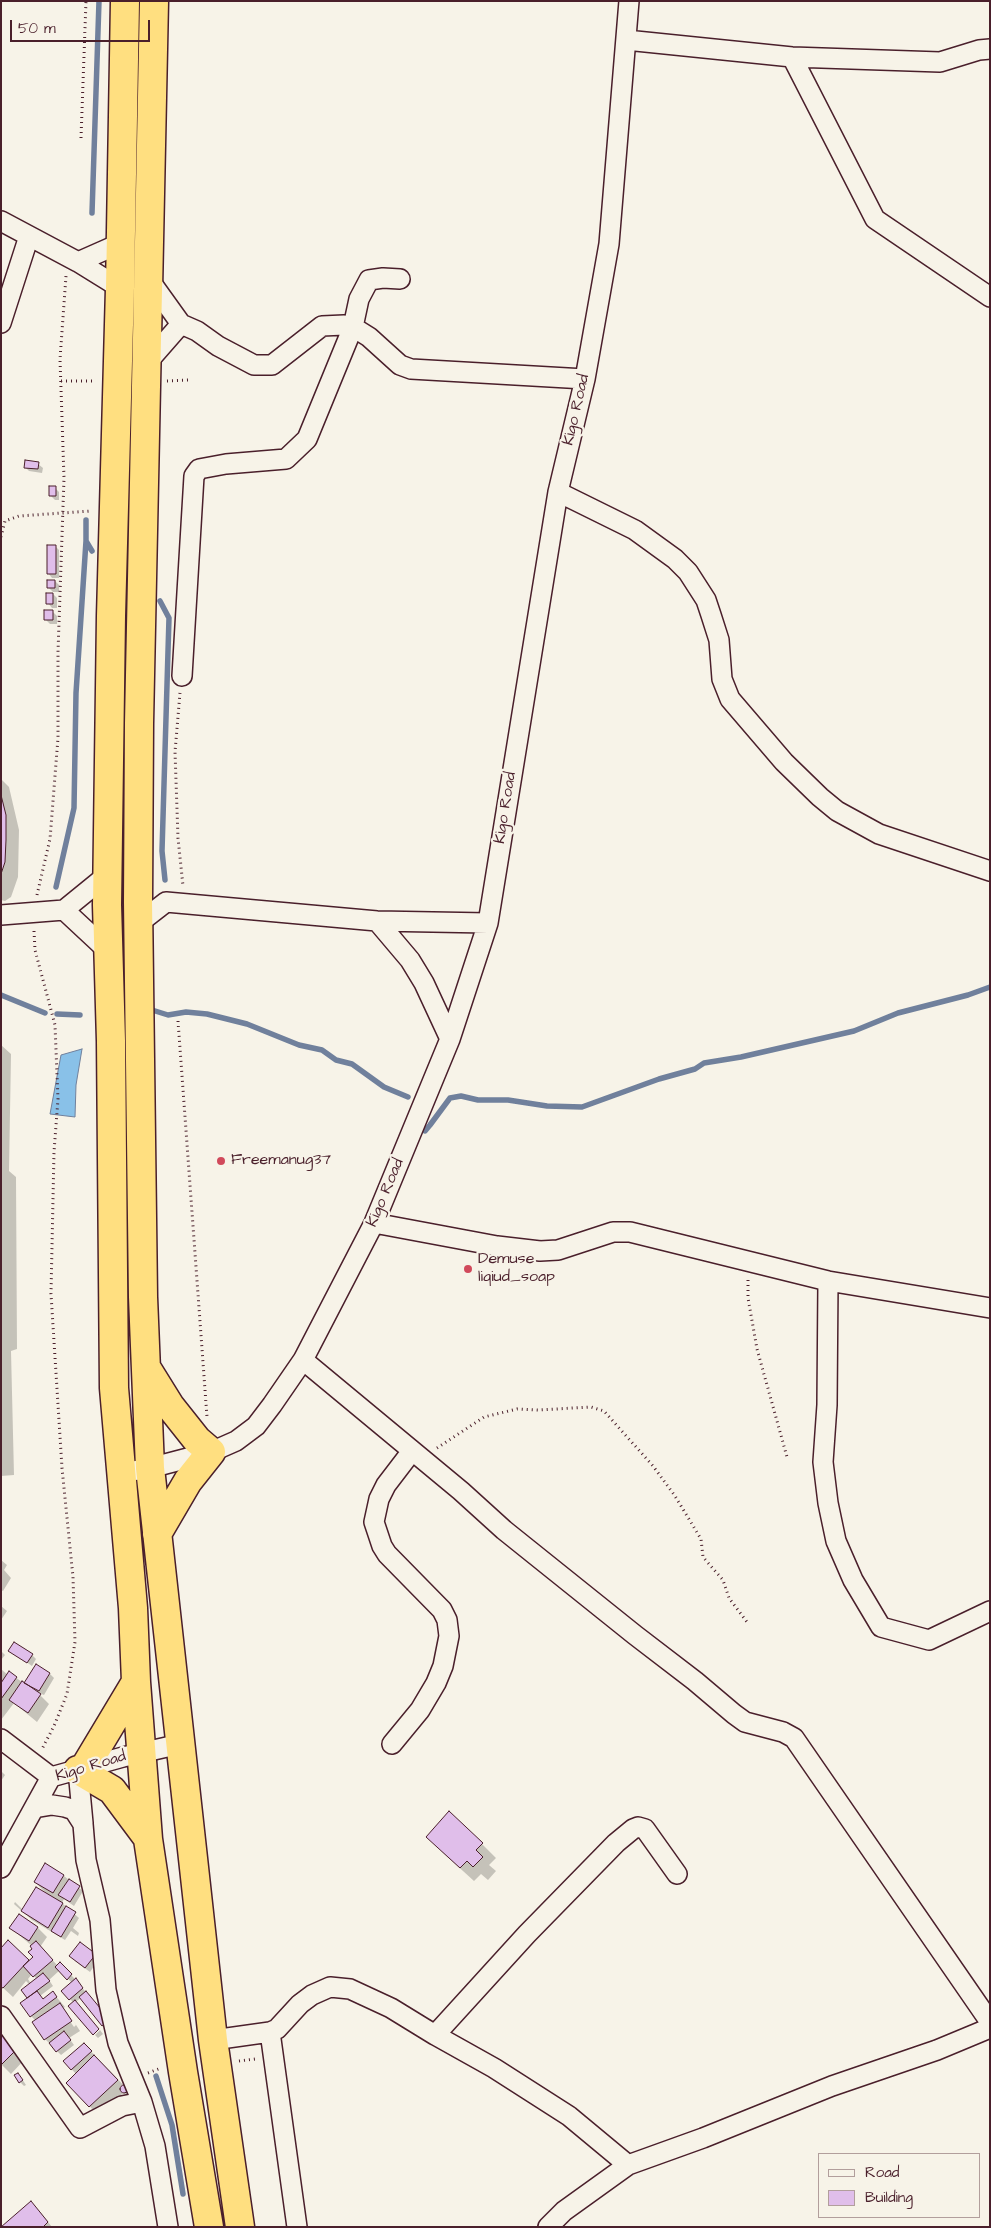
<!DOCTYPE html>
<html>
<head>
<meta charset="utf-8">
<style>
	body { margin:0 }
	#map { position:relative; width:991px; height:2228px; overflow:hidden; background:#f7f3e8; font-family:"Architects Daughter",sans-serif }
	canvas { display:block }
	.frame { position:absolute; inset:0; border:2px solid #4a1f2b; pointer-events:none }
	.legend { position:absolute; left:818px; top:2153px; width:162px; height:65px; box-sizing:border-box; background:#f7f3e8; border:1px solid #b29e9c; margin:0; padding:6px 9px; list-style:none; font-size:15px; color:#4a1f2b }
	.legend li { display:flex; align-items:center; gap:10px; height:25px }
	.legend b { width:25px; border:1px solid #b29e9c }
	.scale { position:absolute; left:10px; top:20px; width:140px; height:22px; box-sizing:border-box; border:2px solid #4a1f2b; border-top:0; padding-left:6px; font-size:15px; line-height:18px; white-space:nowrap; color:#4a1f2b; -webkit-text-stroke:4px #f7f3e8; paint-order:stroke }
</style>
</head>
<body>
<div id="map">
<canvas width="991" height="2228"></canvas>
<div class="frame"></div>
<ul class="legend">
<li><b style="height:6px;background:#f7f3e8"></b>Road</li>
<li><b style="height:14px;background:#e0beea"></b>Building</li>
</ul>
<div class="scale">50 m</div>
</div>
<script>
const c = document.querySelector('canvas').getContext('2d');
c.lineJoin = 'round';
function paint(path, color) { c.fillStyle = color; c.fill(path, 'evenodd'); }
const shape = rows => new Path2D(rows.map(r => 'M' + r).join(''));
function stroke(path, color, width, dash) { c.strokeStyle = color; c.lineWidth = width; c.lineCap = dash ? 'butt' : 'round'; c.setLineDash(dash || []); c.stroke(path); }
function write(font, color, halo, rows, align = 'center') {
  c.font = font + ' "Architects Daughter",sans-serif'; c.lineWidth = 4.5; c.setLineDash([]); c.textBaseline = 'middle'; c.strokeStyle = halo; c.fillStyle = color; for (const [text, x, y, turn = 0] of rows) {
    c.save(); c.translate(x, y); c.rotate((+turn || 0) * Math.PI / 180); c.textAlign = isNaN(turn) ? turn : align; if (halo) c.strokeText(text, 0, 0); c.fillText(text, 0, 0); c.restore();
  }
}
const water = shape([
	[82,1049,76,1085,75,1117,50,1114,61,1055,82,1049]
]);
paint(water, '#89c1e8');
stroke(water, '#70809c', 1);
paint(shape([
	[38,464,43,468,42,473,29,471,25,467],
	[55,488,59,492,59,500,55,500,51,496],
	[55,546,59,550,59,578,52,578,48,573],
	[55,581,59,585,59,592,53,592,49,588],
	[53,594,57,598,57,608,52,608,48,603],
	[52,611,57,616,57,624,50,624,46,620],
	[1,779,9,787,19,830,18,877,11,897,5,901,1,900],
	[1,1045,11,1054,9,1171,16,1177,17,1349,11,1351,14,1475,1,1476],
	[1,1560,7,1565,4,1570,11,1578,3,1591,1,1590],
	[1,1606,7,1611,1,1620],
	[1,1651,5,1655,1,1660],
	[10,1651,32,1655,36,1659,32,1666],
	[1,1669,8,1675,9,1673,25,1684,50,1674,54,1678,44,1695,37,1692,49,1704,37,1722,14,1703,1,1720],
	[1,1771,5,1775,1,1781],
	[482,1844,496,1858,489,1865,496,1871,488,1880,481,1874,474,1881,441,1851],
	[64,1876,83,1891,74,1906,64,1899,62,1903,79,1918,73,1928,79,1933,78,1936,71,1931,65,1940,32,1920,14,1904,15,1902,23,1910,47,1894,35,1882],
	[11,1928,38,1928,47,1937,40,1947,58,1966,60,1964,75,1979,113,2025,107,2030,81,1998,74,2003,70,1999,63,1991,72,1983,60,1970,49,1980,53,1986,40,1996,44,2000,53,1993,65,2007,63,2008,68,2014,65,2014,74,2027,76,2025,69,2014,80,2031,69,2038,74,2045,61,2055,45,2039,34,2023,36,2021,31,2016,29,1998,23,1990,30,1985,26,1981,13,1997,1,1986,8,1942,29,1961,34,1957,32,1946],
	[32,1974,37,1979,31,1984,28,1979],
	[80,1944,99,1959,90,1972,75,1961],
	[1,2028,25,2059,11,2074,1,2064],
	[100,2030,103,2034,98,2038,95,2035],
	[84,2044,130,2092,131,2095,127,2096,123,2093,99,2116,67,2083,76,2074,65,2062],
	[22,2079,26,2085,24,2086,20,2082],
	[40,2212,52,2227,3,2227]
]), '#0003');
stroke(shape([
	[92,213,99,1],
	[86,520,86,541,92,551],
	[160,601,169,618,162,851,165,880],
	[56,887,74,808,76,693,86,541],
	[1,995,45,1013],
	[152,1010,168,1015,186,1012,207,1014,247,1024,299,1045,322,1050,336,1060,352,1064,384,1087,408,1097],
	[57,1014,80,1015],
	[419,1129,425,1131,430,1125,450,1098,461,1096,478,1100,508,1100,547,1106,582,1107,659,1079,695,1069,704,1063,741,1057,854,1031,898,1013,968,995,990,987],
	[156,2076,172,2125,183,2194]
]), '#70809c', 5.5);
const building = shape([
	[25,460,39,462,38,469,24,468,25,460],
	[49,486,56,486,56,496,49,496,49,486],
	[47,545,56,545,56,574,47,574,47,545],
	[47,580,55,580,55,588,47,588,47,580],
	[46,593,53,593,53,604,46,604,46,593],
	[44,610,53,610,53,620,44,620,44,610],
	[1,795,6,815,6,840,5,862,1,874,1,795],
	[14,1642,33,1654,27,1663,8,1651,14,1642],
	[36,1664,50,1673,39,1691,24,1683,36,1664],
	[9,1671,17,1677,1,1699,1,1683,9,1671],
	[22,1681,41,1694,28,1713,9,1700,22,1681],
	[449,1811,483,1843,476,1850,483,1857,473,1867,467,1861,460,1868,426,1837,449,1811],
	[45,1863,64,1875,53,1893,34,1882,45,1863],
	[69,1879,80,1886,70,1902,58,1895,69,1879],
	[36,1887,63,1903,48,1928,21,1911,36,1887],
	[66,1906,76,1912,61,1937,51,1931,66,1906],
	[19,1914,38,1927,29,1941,9,1928,19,1914],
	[8,1940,29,1960,3,1988,1,1987,1,1948,8,1940],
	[36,1941,53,1960,33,1977,23,1966,33,1957,28,1952,32,1949,30,1946,36,1941],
	[80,1942,96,1954,85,1968,69,1956,80,1942],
	[60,1962,72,1974,67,1980,55,1967,60,1962],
	[43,1973,50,1981,27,1998,21,1990,43,1973],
	[76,1978,83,1988,69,2000,61,1991,76,1978],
	[37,1991,43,1999,53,1991,57,1997,30,2017,20,2003,37,1991],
	[86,1991,110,2020,102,2026,79,1997,86,1991],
	[75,2000,99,2029,93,2035,68,2006,75,2000],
	[60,2003,72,2021,44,2040,32,2022,60,2003],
	[1,2027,17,2049,1,2065,1,2027],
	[64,2031,71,2040,56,2052,49,2043,64,2031],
	[84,2043,92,2051,71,2070,63,2061,84,2043],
	[94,2055,118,2080,89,2107,66,2083,94,2055],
	[18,2073,23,2080,19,2083,14,2075,18,2073],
	'120 2089a4 4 0 1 1 8 0a4 4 0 1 1-8 0Z',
	[31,2201,48,2222,43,2227,1,2227,31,2201]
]);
paint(building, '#e0beea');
stroke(building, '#4a1f2b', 1);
const minor = shape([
	[626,40,792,57,940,62,979,50,990,49],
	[792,57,875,219,990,297],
	[1,221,78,262,120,288],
	[78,262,121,243],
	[148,278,181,324,197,331,218,346,254,365,272,365,322,326,344,325,353,327,369,337,400,365,411,369,585,379],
	[1,323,29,236],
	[146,364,181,324],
	[558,492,635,530,675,559,688,572,706,600,711,615,719,640,722,679,730,699,784,762,820,797,837,811,879,834,990,871],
	[182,676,194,476,199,469,226,464,286,459,307,439,353,327,359,299,369,280,383,278,400,279],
	[64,910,108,951],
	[1,915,64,910,107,875],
	[377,921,410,960,424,983,450,1039],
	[139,923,166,902,377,921,488,923],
	[374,1223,497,1246,540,1251,558,1250,613,1232,630,1232,828,1281,990,1308],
	[828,1281,827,1405,823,1462,828,1503,836,1541,853,1580,881,1627,929,1640,990,1611],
	[303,1360,461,1491,504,1530,635,1635,695,1681,734,1714,745,1722,783,1732,794,1738,990,2022],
	[121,1473,150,1468,211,1452,236,1441,256,1426,272,1405,303,1360,374,1223,450,1039,488,923,558,492,585,379,609,244,629,1],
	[1,1739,51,1777],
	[392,1744,420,1710,436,1683,443,1666,449,1636,447,1620,442,1610,387,1554,382,1546,374,1522,379,1499,386,1485,412,1451],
	[78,1770,83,1823],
	[34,1808,52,1805,65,1807,74,1810,83,1824,86,1860,100,1920,106,1990,118,2043,142,2102,155,2146,168,2227],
	[1,1868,51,1777,123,1757,180,1744],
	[1,2016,80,2128,122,2106,142,2102],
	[270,2032,297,2227],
	[435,2035,494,2068,569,2116,628,2165],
	[213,2040,270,2032,277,2029,300,2004,312,1995,330,1987,350,1989,391,2008,435,2035,527,1934,616,1843,633,1829,638,1827,645,1829,677,1874],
	[548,2227,564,2211,628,2165,703,2138,832,2086,937,2050,990,2028]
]);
const highway = shape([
	[125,1,120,288,111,616,107,905,111,1041,114,1388,133,1608,136,1682,148,1839,183,2072,209,2227],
	[154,1,139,723,138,902,143,1297,150,1468,213,2040,240,2227],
	[147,1369,170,1406,197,1440,211,1452,188,1481,157,1534],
	[85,1767,136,1682],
	[78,1770,112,1790,147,1837]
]);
stroke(minor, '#4a1f2b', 22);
stroke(highway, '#4a1f2b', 31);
stroke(shape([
	[81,138,86,1],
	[61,381,96,381],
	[167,381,188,380],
	[1,537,5,521,19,516,91,511],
	[180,693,175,752,178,838,183,886],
	[37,895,50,839,58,738,58,652,64,478,60,359,66,276],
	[34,931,35,950,55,1025,58,1099,54,1152,51,1294,62,1468,73,1577,75,1642,67,1694,54,1726,42,1749],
	[178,1021,207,1417],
	[748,1280,748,1298,757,1349,787,1457],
	[437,1448,484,1417,517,1409,538,1410,591,1407,604,1411,653,1466,675,1496,701,1539,703,1557,723,1580,729,1598,747,1622],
	[239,2061,255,2059],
	[148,2073,161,2068]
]), '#4a1f2b', 3, [1, 4]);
stroke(minor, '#f7f3e8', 19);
stroke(highway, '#ffdf80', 28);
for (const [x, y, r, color] of [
	[221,1161,5,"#d1495b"],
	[468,1269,5,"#d1495b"]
]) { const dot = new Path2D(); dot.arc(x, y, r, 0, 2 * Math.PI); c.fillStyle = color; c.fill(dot); stroke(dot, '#f7f3e8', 2); }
write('16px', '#4a1f2b', '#f7f3e8', [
	["Kigo Road",577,410,-77],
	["Kigo Road",506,808,-81],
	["Kigo Road",386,1193,-67],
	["Kigo Road",91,1767,-17]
]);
write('16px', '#4a1f2b', '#f7f3e8', [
	["Freemanug37",231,1161],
	["Demuse",478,1260],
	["liqiud_soap",478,1278]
], 'left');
</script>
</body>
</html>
